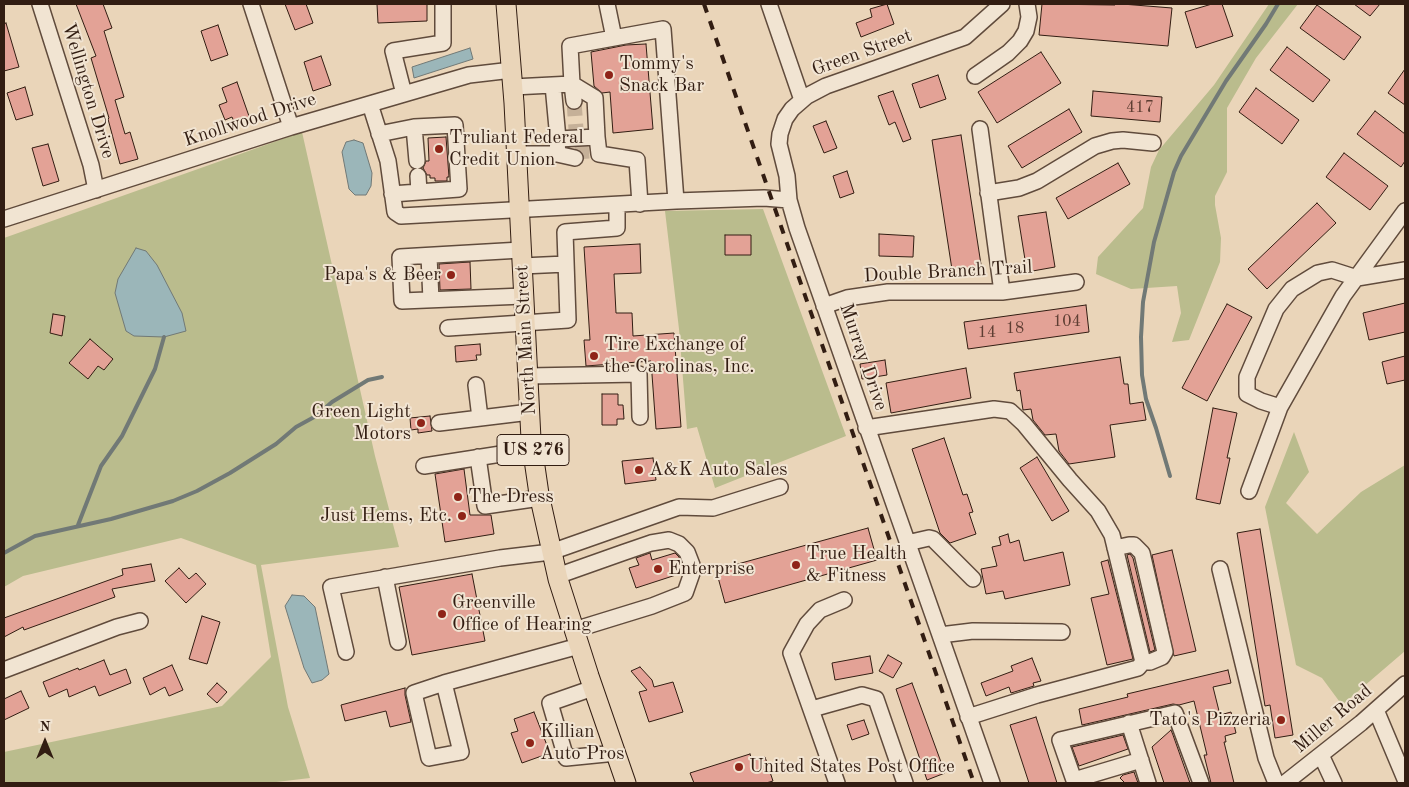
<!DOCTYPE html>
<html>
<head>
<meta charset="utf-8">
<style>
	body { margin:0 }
	#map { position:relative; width:1409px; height:787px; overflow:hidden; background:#ead5b9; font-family:"Old Standard TT",serif }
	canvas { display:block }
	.frame { position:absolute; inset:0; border:5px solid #321d12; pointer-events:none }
	.north { position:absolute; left:20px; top:717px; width:50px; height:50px; -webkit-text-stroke:4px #f1e4d2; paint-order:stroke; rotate:0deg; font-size:14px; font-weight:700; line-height:20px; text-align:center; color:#321d12 }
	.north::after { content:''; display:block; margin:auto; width:18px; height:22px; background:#321d12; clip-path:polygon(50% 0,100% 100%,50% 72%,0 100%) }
</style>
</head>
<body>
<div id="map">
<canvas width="1409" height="787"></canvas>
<div class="frame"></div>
<div class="north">N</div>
</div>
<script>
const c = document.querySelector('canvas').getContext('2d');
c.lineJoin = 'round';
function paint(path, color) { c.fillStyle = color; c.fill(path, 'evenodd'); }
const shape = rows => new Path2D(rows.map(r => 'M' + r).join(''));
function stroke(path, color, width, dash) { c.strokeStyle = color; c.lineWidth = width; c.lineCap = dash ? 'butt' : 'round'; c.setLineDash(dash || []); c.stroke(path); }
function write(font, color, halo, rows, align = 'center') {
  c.font = font + ' "Old Standard TT",serif'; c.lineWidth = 4; c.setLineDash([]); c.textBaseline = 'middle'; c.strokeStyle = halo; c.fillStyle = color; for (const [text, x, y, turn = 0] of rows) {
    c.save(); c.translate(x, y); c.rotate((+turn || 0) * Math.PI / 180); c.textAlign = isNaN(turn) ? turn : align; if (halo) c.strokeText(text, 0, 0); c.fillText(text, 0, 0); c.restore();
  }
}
paint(shape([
	[1269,4,1298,4,1256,58,1227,108,1227,172,1215,196,1215,205,1221,238,1220,262,1189,340,1172,342,1181,313,1177,286,1131,289,1096,274,1098,257,1143,208,1151,167,1159,150,1214,85],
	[302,132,375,456,399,547,261,565,288,707,310,778,268,783,4,783,4,752,222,706,271,657,256,565,181,538,23,576,4,587,4,238],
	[763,209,846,436,715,488,697,427,687,429,679,329,665,211],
	[1294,432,1309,472,1286,503,1317,534,1361,492,1405,465,1405,651,1342,705,1322,678,1296,665,1265,507]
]), '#babc8d');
const water = shape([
	[470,48,473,59,414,78,412,67,470,48],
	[354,140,363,143,372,173,371,186,366,195,355,195,349,189,342,152,346,142,354,140],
	[136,248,146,251,157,265,182,313,186,331,164,337,134,336,126,331,115,293,118,279,136,248],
	[292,595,304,596,315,607,329,674,322,680,312,683,304,668,285,606,292,595]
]);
paint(water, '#9bb6b9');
stroke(water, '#717976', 1);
stroke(shape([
	[1170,476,1156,428,1146,399,1142,375,1141,337,1143,302,1154,242,1174,172,1181,156,1226,81,1266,24,1278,4],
	[78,525,101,466,122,436,155,369,164,337],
	[4,553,35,536,111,519,173,501,197,491,230,473,276,444,296,427,316,416,332,402,368,380,382,377]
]), '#717976', 4);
const building = shape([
	[76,4,103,4,112,28,104,31,124,97,115,100,125,134,130,132,138,159,120,164,108,119,109,118,91,58,96,56,76,4],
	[285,4,306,4,313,23,295,30,285,4],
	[377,4,427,4,427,21,378,23,377,4],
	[887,4,894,24,861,37,856,23,872,17,870,9,887,4],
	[1042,4,1115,5,1115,4,1122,4,1172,8,1168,46,1039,35,1042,4],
	[1212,4,1222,4,1233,36,1196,48,1185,12,1212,4],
	[1354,4,1380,4,1370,16,1354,4],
	[1317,5,1361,37,1344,60,1300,28,1317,5],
	[6,23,19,67,4,71,4,24,6,23],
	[218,25,228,55,211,61,201,31,218,25],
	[646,44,653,129,613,133,610,92,602,93,594,86,591,52,626,45,646,44],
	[1287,47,1330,80,1313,102,1270,70,1287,47],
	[1041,52,1061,83,997,123,978,92,1041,52],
	[321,56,331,85,313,91,304,62,321,56],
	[1405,69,1405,105,1388,93,1405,69],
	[938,75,946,99,920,108,912,84,938,75],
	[237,82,250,119,235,124,232,117,225,120,219,105,227,102,222,88,237,82],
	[25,87,33,115,16,120,7,93,25,87],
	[1256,88,1299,120,1282,144,1239,112,1256,88],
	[893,91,911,139,903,142,895,122,889,125,878,96,893,91],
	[1093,91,1162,97,1160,122,1091,116,1093,91],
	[1069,109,1082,132,1022,168,1008,146,1069,109],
	[1375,111,1405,134,1405,161,1401,167,1357,134,1375,111],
	[826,121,837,148,824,153,813,126,826,121],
	[961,135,982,271,953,276,932,140,961,135],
	[446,137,449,177,447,177,447,181,435,181,435,178,430,178,430,175,427,175,423,168,426,161,429,161,428,138,446,137],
	[48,144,59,181,43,186,32,148,48,144],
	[1344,153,1388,186,1370,210,1326,177,1344,153],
	[1118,163,1130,184,1068,219,1056,198,1118,163],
	[847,171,854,193,840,198,833,176,847,171],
	[1317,203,1336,223,1267,289,1248,269,1317,203],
	[1046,212,1055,267,1027,272,1018,216,1046,212],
	[879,234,914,236,913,257,879,256,879,234],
	[725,235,751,235,751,255,725,255,725,235],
	[640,244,641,273,614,274,616,313,632,313,633,336,674,333,681,427,656,429,651,361,586,366,584,340,590,340,584,247,640,244],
	[470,262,471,289,440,290,439,264,470,262],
	[1405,303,1405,332,1369,340,1363,313,1405,303],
	[1227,304,1252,317,1207,401,1182,388,1227,304],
	[1086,305,1089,332,968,349,964,322,1086,305],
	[53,314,65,316,62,336,50,333,53,314],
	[90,339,113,359,104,370,98,366,88,379,69,363,90,339],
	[480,344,481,355,476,355,477,360,456,362,455,346,480,344],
	[1405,356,1405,380,1387,384,1382,362,1405,356],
	[1120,357,1124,384,1128,384,1130,404,1143,402,1146,420,1110,425,1115,457,1069,464,1059,451,1056,434,1045,435,1033,420,1031,409,1023,410,1020,390,1017,391,1014,373,1120,357],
	[885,360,887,375,862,379,860,364,885,360],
	[966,368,971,398,891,413,886,383,966,368],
	[602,394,618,394,618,405,623,405,624,419,617,419,617,425,602,425,602,394],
	[1213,408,1237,413,1227,458,1230,458,1220,504,1196,499,1213,408],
	[430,416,432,431,418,433,418,429,411,430,410,418,430,416],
	[944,438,963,495,967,494,973,512,969,513,976,534,950,543,940,533,912,449,944,438],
	[1037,457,1069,511,1052,521,1020,468,1037,457],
	[653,458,656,480,625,484,622,461,653,458],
	[464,469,470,515,491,515,494,534,445,542,435,474,464,469],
	[868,528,877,560,725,603,716,570,868,528],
	[1260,529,1293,735,1275,738,1270,705,1265,706,1237,533,1260,529],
	[1008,534,1010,543,1019,540,1024,561,1063,552,1070,585,1005,599,1003,591,986,594,981,569,997,566,992,547,1001,545,999,537,1008,534],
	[1172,550,1196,651,1174,656,1152,555,1172,550],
	[650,553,652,560,675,553,679,557,683,567,682,573,636,588,629,568,639,565,636,558,650,553],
	[1130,554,1133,558,1155,650,1150,652,1127,555,1130,554],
	[1108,560,1133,659,1107,665,1091,598,1109,594,1101,562,1108,560],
	[151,564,155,581,112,589,115,597,24,630,23,627,4,637,4,618,123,575,122,569,151,564],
	[179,568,189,579,196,573,206,584,186,603,165,581,179,568],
	[472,574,485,641,412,655,399,587,472,574],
	[202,616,220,622,207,664,189,659,202,616],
	[888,655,902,663,893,678,879,671,888,655],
	[870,656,873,673,835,680,832,663,870,656],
	[1032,658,1041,681,1033,683,1034,686,1011,693,1009,687,986,696,981,683,1013,671,1011,666,1032,658],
	[104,660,110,675,126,669,131,683,99,696,95,686,69,697,67,689,49,697,43,682,78,668,79,670,104,660],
	[172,665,183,690,169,696,165,687,150,695,143,678,172,665],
	[640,667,652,680,654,687,673,682,683,712,649,722,639,692,647,690,631,671,640,667],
	[1228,670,1231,683,1213,687,1220,715,1231,712,1236,733,1225,736,1226,742,1224,742,1234,783,1211,783,1204,755,1207,755,1194,701,1179,705,1173,704,1082,725,1079,709,1128,697,1127,694,1228,670],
	[217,683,227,692,217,703,207,694,217,683],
	[912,683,945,773,927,780,896,689,912,683],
	[405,688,405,695,411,722,390,727,386,711,345,721,341,705,405,688],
	[21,691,29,708,4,720,4,699,21,691],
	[534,712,550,753,522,763,511,733,518,731,514,719,534,712],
	[1036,717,1057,783,1029,783,1010,725,1036,717],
	[864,720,869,734,852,740,847,725,864,720],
	[1171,730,1173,735,1190,783,1164,783,1152,747,1171,730],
	[1123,735,1128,749,1079,766,1072,747,1123,735],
	[750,754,752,761,765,757,773,781,766,783,694,783,690,773,750,754],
	[1134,772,1138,783,1125,783,1120,778,1123,775,1134,772]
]);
paint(building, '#e3a296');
stroke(building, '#321d12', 1);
stroke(shape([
	[574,101,576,129],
	[575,152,589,151]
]), '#c5b098', 15, [15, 8]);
const minor = shape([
	[40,4,91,165,96,190],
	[251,4,291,127],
	[607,4,614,38],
	[769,4,802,100],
	[975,76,1008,53,1020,41,1026,31,1029,17,1027,4],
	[572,84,595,98,597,137],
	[572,84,574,101],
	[553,85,558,139],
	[513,87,572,84,570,46,663,29,676,201],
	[404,94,393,51,443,43,443,4],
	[370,104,388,161,395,212,401,216,676,201,764,198,789,200],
	[414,127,417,161],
	[980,129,1002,292],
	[379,134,414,127,455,125,459,189,392,194],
	[516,154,557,154,558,139,597,137,599,154,637,160,640,204],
	[557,154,575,158],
	[418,176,419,192],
	[988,193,1019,188,1037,181,1095,146,1112,141,1123,140,1153,143],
	[4,219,291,127,469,75,512,70],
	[521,250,400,257,402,301,523,296],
	[429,256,431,300],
	[522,266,566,264],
	[824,306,847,298,888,292,1002,292,1076,282],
	[448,328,568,320,565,232,617,228,617,205],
	[528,376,639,374,640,417],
	[476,385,480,418],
	[1280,407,1261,401,1247,394,1247,377,1276,309,1292,289,1318,273,1332,270,1357,278,1405,270],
	[439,423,530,412],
	[866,428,994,409,1010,411,1024,424,1070,480,1098,511,1112,535,1143,662,1138,668,1037,695,968,717],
	[478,457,485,506,540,498],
	[424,466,533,449],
	[1249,491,1280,407,1343,296,1405,211],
	[907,543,929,538,933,539,973,579],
	[1115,548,1129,545,1134,545,1142,553,1165,652,1162,657,1150,662,1143,662],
	[1220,569,1266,758,1276,783],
	[557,576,622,553,651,543,669,540,679,544,687,552,692,565,692,573,685,593,652,606,574,630],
	[385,577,398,642],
	[940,635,973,631,1062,632],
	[346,652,331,587,500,558,551,552,679,507,713,508,780,487],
	[4,670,117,627,140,621],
	[444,683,461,752,429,758,414,693,444,683,579,646],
	[593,688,550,703,566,758,616,753],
	[812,709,862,695,876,699,905,783],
	[1376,710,1405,779],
	[1129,723,1148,783],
	[1321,755,1334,783],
	[1074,780,1141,760],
	[837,783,791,653,807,624,820,610,844,600],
	[992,783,797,228,789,200,787,176,779,144,780,134,785,119,792,109,807,96,826,86,965,37,1002,4],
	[1075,783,1060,740,1175,713,1201,783],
	[1285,783,1361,723,1405,684]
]);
const major = shape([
	[506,4,514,103,531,439,539,494,558,579,589,676,626,783]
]);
stroke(minor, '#604b3c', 18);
stroke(major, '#321d12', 21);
stroke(minor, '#f1e4d2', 15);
stroke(major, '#ead5b9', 19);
stroke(shape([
	[704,4,974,783]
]), '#321d12', 4, [9, 9]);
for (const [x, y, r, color] of [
	[609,75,5,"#8f2418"],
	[439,149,5,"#8f2418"],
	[451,275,5,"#8f2418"],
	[594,356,5,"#8f2418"],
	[421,423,5,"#8f2418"],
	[639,470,5,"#8f2418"],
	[458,497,5,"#8f2418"],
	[462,516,5,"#8f2418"],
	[796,565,5,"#8f2418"],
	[658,569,5,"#8f2418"],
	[442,614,5,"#8f2418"],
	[1281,720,5,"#8f2418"],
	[530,743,5,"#8f2418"],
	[739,767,5,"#8f2418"]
]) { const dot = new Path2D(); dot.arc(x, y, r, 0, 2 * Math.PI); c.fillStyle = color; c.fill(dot); stroke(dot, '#f1e4d2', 2); }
write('16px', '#5e3e33', null, [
	["417",1140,108],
	["104",1067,322],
	["18",1015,329],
	["14",987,333]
]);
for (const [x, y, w] of [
	[533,450,72]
]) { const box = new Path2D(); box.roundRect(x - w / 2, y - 15.5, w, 31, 4); c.fillStyle = '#f1e4d2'; c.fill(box); stroke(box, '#321d12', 1); }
write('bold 18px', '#321d12', null, [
	["US 276",533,450]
]);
write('19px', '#321d12', '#f1e4d2', [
	["Green Street",862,53,-20],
	["Wellington Drive",88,91,73],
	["Knollwood Drive",250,120,-18],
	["Double Branch Trail",948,272,-3],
	["North Main Street",526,340,-93],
	["Murray Drive",863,357,71],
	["Miller Road",1333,719,-40]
]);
write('19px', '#321d12', '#f1e4d2', [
	["Tommy's",619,64],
	["Snack Bar",619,86],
	["Truliant Federal",449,138],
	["Credit Union",449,160],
	["Papa's & Beer",441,275,"right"],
	["Tire Exchange of",604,345],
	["the Carolinas, Inc.",604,367],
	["Green Light",411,412,"right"],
	["Motors",411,434,"right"],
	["A&K Auto Sales",649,470],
	["The Dress",468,497],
	["Just Hems, Etc.",452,516,"right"],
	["True Health",806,554],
	["& Fitness",806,576],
	["Enterprise",668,569],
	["Greenville",452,603],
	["Office of Hearing",452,625],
	["Tato's Pizzeria",1271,720,"right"],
	["Killian",540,732],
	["Auto Pros",540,754],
	["United States Post Office",749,767]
], 'left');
</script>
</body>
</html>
